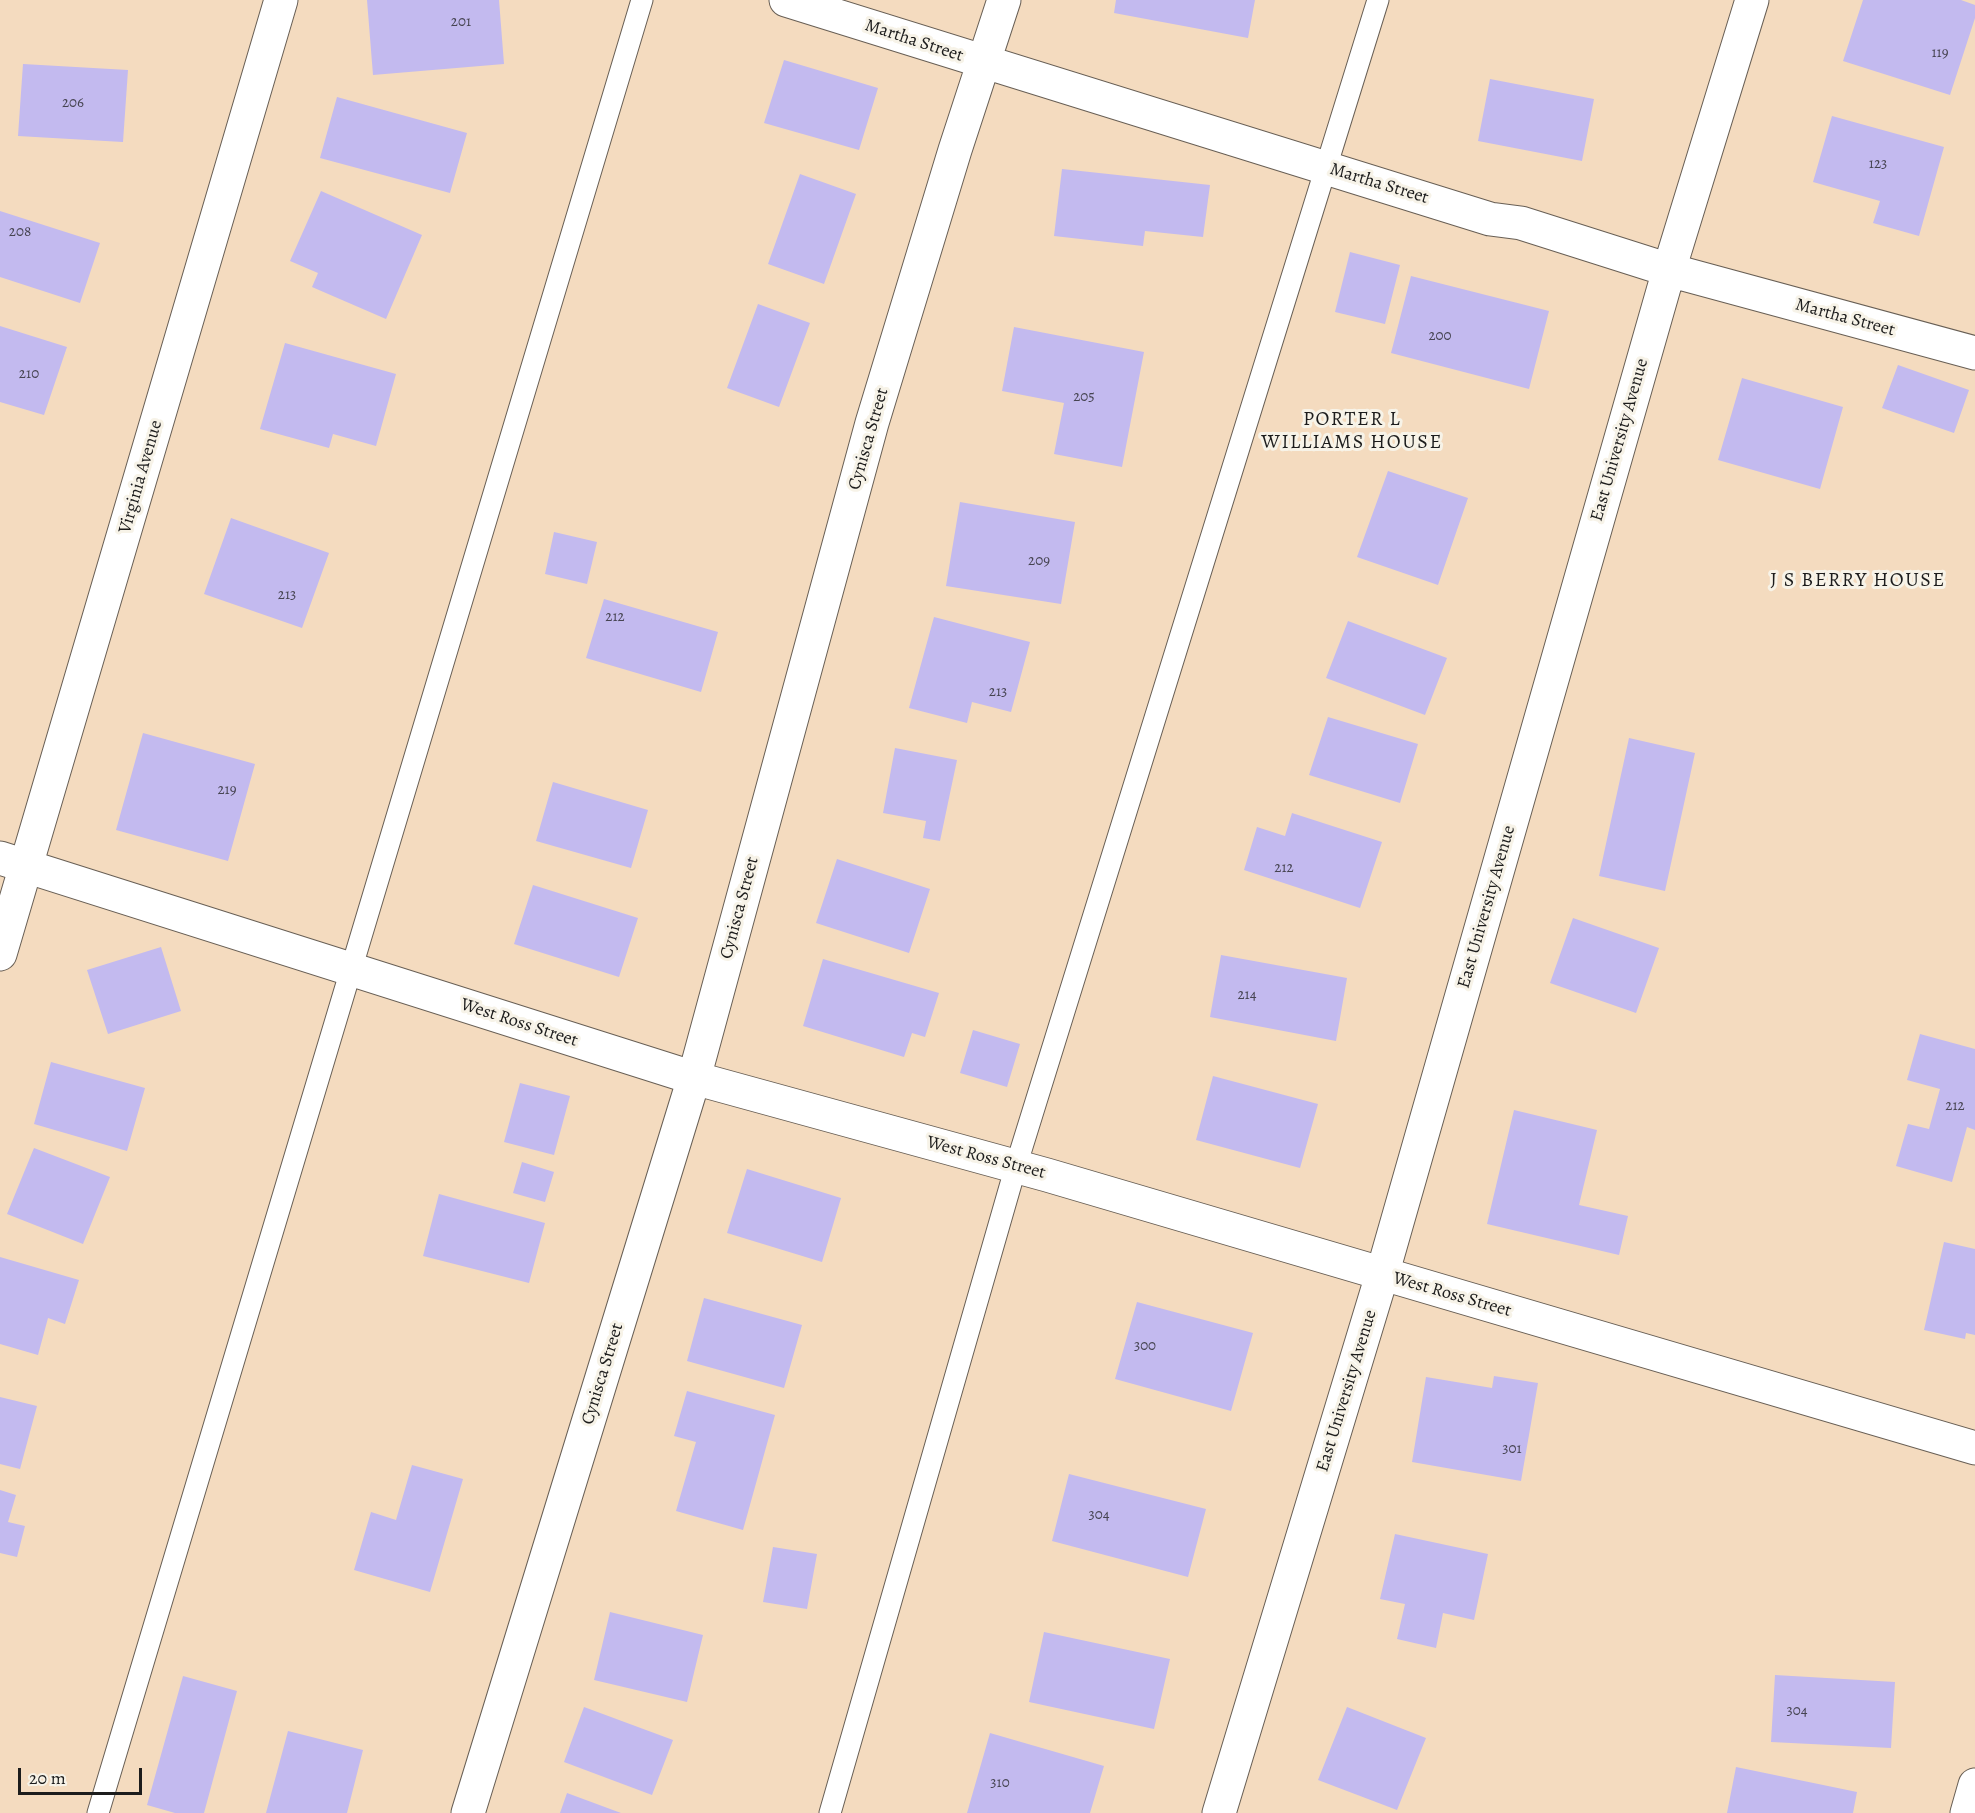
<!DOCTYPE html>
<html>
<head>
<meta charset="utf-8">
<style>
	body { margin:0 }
	#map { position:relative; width:1975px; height:1813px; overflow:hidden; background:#f4dbbf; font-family:Alegreya,serif }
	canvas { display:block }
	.scale { position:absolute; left:18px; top:1768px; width:124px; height:27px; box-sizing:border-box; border:3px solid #1c1c1c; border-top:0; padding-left:8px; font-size:18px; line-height:21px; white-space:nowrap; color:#1c1c1c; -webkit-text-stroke:4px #f7f3e8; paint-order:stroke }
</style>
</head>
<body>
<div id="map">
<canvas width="1975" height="1813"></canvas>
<div class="scale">20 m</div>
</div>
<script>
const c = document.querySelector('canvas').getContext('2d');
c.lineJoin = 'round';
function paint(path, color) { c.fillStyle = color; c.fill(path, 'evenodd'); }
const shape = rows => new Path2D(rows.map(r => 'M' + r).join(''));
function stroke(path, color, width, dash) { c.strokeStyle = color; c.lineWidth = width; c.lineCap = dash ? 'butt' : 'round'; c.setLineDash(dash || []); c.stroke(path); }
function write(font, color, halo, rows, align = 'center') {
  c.font = font + ' Alegreya,serif'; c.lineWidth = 6; c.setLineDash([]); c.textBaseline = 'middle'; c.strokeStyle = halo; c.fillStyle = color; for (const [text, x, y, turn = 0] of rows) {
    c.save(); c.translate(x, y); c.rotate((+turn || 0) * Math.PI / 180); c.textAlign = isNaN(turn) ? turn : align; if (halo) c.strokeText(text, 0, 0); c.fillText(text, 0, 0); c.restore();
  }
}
paint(shape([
	[367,0,499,0,504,64,373,75],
	[1116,0,1255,0,1248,38,1114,13],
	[1863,0,1961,0,1975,5,1975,18,1950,95,1843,61],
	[784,60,878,88,859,150,764,123],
	[23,64,128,70,123,142,18,136],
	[1490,79,1594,99,1582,161,1478,141],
	[337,97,467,133,450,193,320,158],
	[1832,116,1944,147,1919,236,1873,223,1880,201,1813,182],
	[1062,169,1210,185,1203,237,1145,231,1143,246,1054,236],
	[800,174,856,194,824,284,768,264],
	[321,191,422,235,386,319,312,287,318,273,290,261],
	[0,211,100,243,80,303,0,277],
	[1350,252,1400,265,1385,324,1335,312],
	[1411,276,1549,311,1529,389,1391,353],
	[758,304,810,323,779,407,727,388],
	[0,326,67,347,44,415,0,402],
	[1014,327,1144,352,1122,467,1054,454,1064,403,1002,391],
	[285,343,396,374,376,446,333,434,329,448,260,429],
	[1898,365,1969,390,1954,433,1882,408],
	[1742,378,1843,407,1820,489,1718,460],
	[1388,471,1468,498,1438,585,1357,557],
	[960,502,1075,522,1061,604,946,586],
	[231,518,329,553,302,628,204,594],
	[554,532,597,542,587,584,545,574],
	[604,599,718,632,701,692,586,658],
	[934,617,1030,642,1011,712,972,702,967,723,909,708],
	[1348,621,1447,658,1425,715,1326,678],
	[1328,717,1418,744,1400,803,1309,775],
	[143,733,255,764,228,861,116,830],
	[1629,738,1695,753,1665,891,1599,876],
	[895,748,957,760,940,841,923,838,926,821,883,813],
	[553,782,648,810,631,868,536,841],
	[1292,813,1382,842,1360,908,1244,870,1257,827,1285,836],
	[837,859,930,889,909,953,816,923],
	[533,885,638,918,619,977,514,944],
	[1573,918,1659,948,1636,1013,1550,983],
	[161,947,181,1011,108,1034,87,970],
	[1221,955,1347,978,1336,1041,1210,1017],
	[823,959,939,993,925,1037,912,1033,904,1057,803,1026],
	[973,1030,1020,1044,1007,1087,960,1073],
	[1920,1034,1975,1049,1975,1130,1967,1127,1952,1182,1896,1166,1908,1124,1929,1129,1940,1089,1907,1080],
	[51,1062,145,1088,127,1151,34,1124],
	[1213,1076,1318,1104,1300,1168,1196,1140],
	[520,1083,570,1096,554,1155,504,1142],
	[1514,1110,1597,1130,1579,1205,1628,1216,1619,1255,1487,1224],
	[34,1148,110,1177,83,1244,7,1214],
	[522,1162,554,1172,545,1202,513,1193],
	[747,1169,841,1198,822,1262,727,1233],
	[439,1194,545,1223,529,1283,423,1256],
	[1944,1242,1975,1249,1975,1335,1966,1333,1965,1339,1924,1330],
	[0,1257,79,1280,65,1324,48,1318,38,1355,0,1344],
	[704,1298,802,1325,784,1388,687,1361],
	[1137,1302,1253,1333,1231,1411,1115,1379],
	[1494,1376,1538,1383,1521,1481,1412,1462,1426,1377,1492,1388],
	[687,1391,775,1415,743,1530,676,1511,696,1442,674,1436],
	[0,1397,37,1406,20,1469,0,1464],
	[412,1465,463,1479,430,1592,354,1570,371,1512,396,1520],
	[1069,1474,1206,1509,1188,1577,1052,1541],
	[0,1490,16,1495,8,1522,25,1526,17,1557,0,1553],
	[1395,1534,1488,1554,1474,1620,1443,1613,1436,1648,1397,1639,1405,1604,1380,1599],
	[773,1547,817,1554,807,1609,763,1602],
	[610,1612,703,1635,687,1702,594,1680],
	[1044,1632,1170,1659,1154,1729,1029,1702],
	[1775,1675,1895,1682,1891,1748,1771,1742],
	[183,1676,237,1691,204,1813,175,1813,147,1805],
	[584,1707,673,1740,652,1795,564,1762],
	[1347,1707,1426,1738,1397,1810,1318,1780],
	[288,1731,363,1750,347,1813,266,1813],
	[990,1733,1104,1766,1090,1813,967,1813],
	[1736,1767,1857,1792,1853,1813,1727,1813],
	[567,1793,621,1813,560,1813]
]), '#c3baef');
const service = shape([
	[98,1813,642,0],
	[830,1813,1016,1166,1378,0]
]);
const minor = shape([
	[786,0,1490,219,1521,223,1669,270,1975,353],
	[0,954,281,0],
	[468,1813,694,1078,872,423,955,150,1004,0],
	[1219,1813,1382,1275,1669,270,1752,0],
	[1967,1813,1975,1785]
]);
const tertiary = shape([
	[0,858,694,1078,1047,1175,1975,1448]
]);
stroke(service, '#685f55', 23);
stroke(minor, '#685f55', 35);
stroke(tertiary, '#685f55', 35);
stroke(service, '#fff', 21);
stroke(minor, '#fff', 33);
stroke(tertiary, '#fff', 33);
write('15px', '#464451', null, [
	["201",461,22],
	["119",1940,53],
	["206",73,103],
	["123",1878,164],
	["208",20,232],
	["200",1440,336],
	["210",29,374],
	["205",1084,397],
	["209",1039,561],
	["213",287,595],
	["212",615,617],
	["213",998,692],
	["219",227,790],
	["212",1284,868],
	["214",1247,995],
	["212",1955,1106],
	["300",1145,1346],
	["301",1512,1449],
	["304",1099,1515],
	["304",1797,1711],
	["310",1000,1783]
]);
write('18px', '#1c1c1c', '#f7f3e8', [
	["Martha Street",914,41,18],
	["Martha Street",1379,184,17],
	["Martha Street",1845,318,15],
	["Cynisca Street",869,439,-74],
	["East University Avenue",1620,440,-74],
	["Virginia Avenue",141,477,-74],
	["East University Avenue",1487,907,-74],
	["Cynisca Street",740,908,-75],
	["West Ross Street",519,1023,18],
	["West Ross Street",986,1158,15],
	["West Ross Street",1452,1295,16],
	["Cynisca Street",603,1374,-73],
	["East University Avenue",1347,1391,-73]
]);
c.letterSpacing = '1.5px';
write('20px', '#1c1c1c', '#f7f3e8', [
	["PORTER L",1352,420],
	["WILLIAMS HOUSE",1352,443],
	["J S BERRY HOUSE",1858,581]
]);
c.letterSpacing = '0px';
</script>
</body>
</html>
